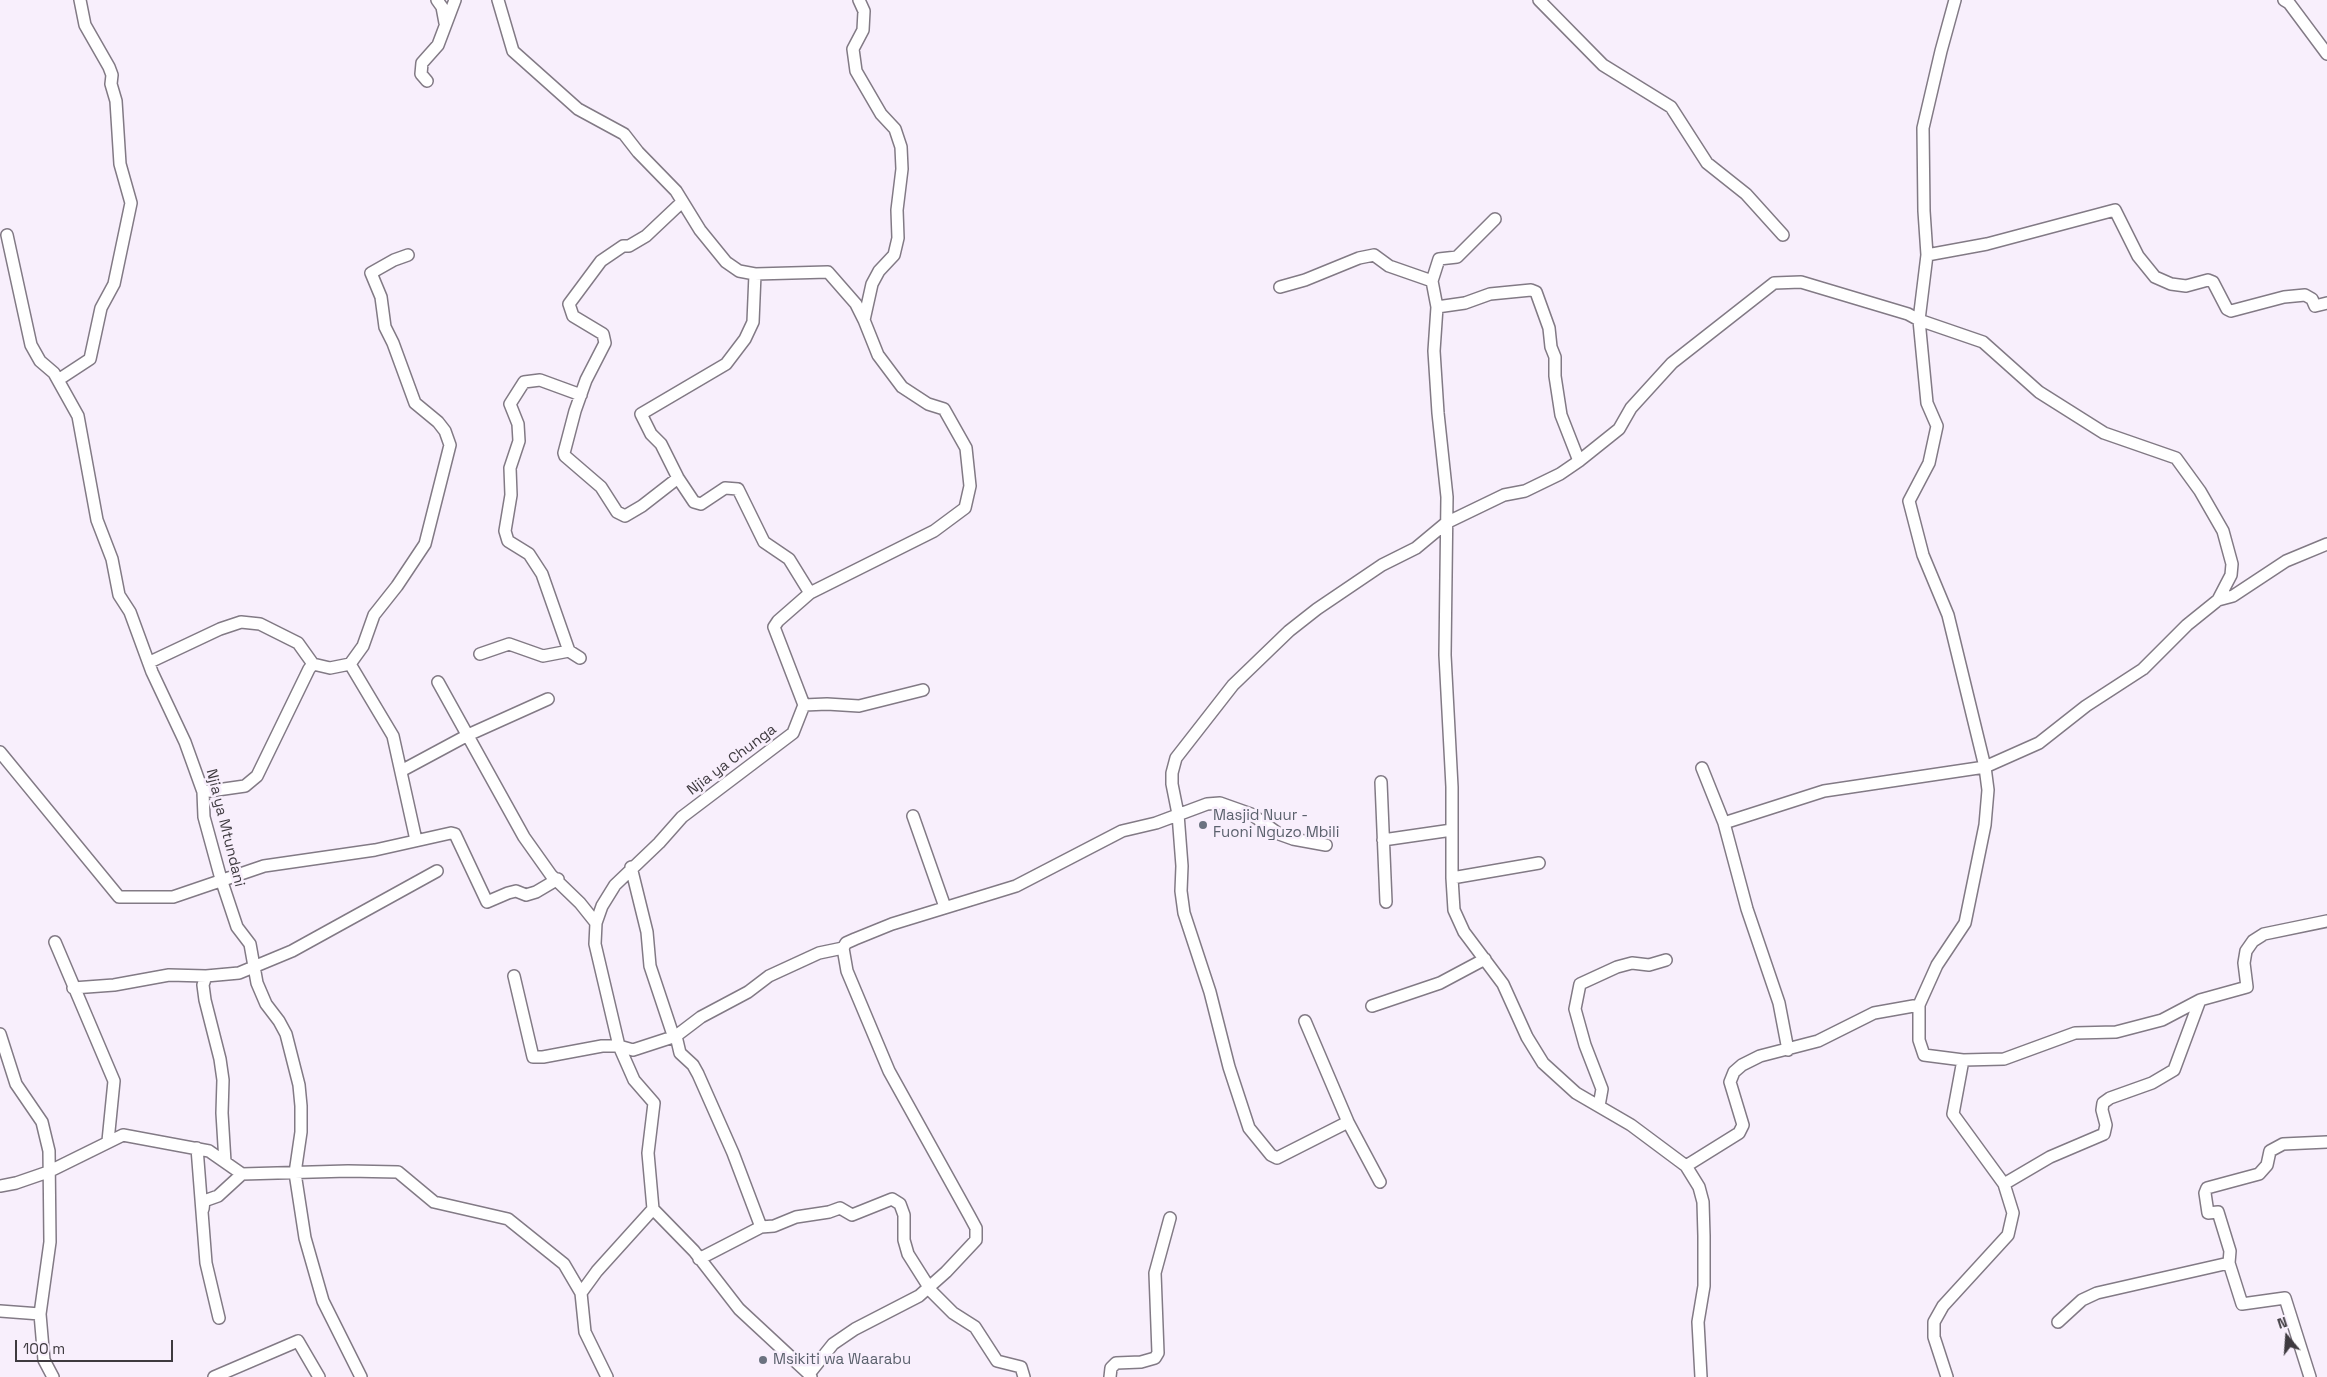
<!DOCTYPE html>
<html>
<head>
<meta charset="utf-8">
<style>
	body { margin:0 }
	#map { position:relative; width:2327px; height:1377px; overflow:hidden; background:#f8effc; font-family:"Space Grotesk",sans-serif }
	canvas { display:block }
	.north { position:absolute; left:2262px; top:1312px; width:50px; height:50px; -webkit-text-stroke:4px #f8effc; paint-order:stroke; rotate:342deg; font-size:14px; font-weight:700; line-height:20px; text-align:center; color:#3e3a3f }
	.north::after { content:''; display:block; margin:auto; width:18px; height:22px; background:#3e3a3f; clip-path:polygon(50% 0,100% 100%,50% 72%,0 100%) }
	.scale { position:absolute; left:15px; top:1340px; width:158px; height:22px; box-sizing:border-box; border:2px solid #3e3a3f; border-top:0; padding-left:6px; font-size:15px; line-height:18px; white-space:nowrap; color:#3e3a3f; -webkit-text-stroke:4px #f8effc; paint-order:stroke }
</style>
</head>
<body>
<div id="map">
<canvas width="2327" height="1377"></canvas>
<div class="north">N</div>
<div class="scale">100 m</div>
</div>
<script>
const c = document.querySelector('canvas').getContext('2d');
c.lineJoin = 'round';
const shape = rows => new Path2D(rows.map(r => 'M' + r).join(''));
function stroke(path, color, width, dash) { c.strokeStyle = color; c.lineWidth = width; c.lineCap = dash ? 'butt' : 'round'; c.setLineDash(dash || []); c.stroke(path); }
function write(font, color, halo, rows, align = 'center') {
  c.font = font + ' "Space Grotesk",sans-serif'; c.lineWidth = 5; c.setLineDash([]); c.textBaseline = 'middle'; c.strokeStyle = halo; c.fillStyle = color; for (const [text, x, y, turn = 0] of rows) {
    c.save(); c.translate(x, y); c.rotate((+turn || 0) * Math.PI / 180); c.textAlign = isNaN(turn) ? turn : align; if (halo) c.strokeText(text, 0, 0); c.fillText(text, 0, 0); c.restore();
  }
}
const minor = shape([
	[437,0,442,7,445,23],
	[498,0,513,51,578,109,624,134,638,152,676,191,700,230,726,262,739,271,755,274,828,272,856,304,864,320],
	[1539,0,1603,65,1671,107,1707,163,1746,194,1783,235],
	[2284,0,2289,3,2327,54],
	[427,81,421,74,422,63,438,45,455,0],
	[1495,219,1457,257,1439,259,1432,281,1437,307,1434,351,1438,413,1447,497,1445,655,1452,787,1452,878,1454,910,1464,932,1503,984,1527,1037,1543,1063,1576,1093,1631,1125,1686,1166,1699,1187,1703,1202,1704,1236,1704,1286,1698,1322,1701,1377],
	[7,235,31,345,40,361,54,373,78,416,97,520,112,559,119,595,130,612,152,672,185,742,203,792,204,817,221,879,237,927,250,944,257,983,266,1004,279,1021,286,1034,299,1085,301,1106,301,1132,295,1173,305,1238,323,1301,361,1377],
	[1927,255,1924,211,1923,128,1941,51,1955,0],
	[755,274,753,322,745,339,726,364,641,414,651,434,661,444,678,478,694,502,701,504,725,488,738,489,764,542,789,559,810,593],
	[1280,287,1305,280,1359,258,1374,255,1389,266,1432,281],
	[1437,307,1465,303,1490,294,1531,290,1536,292,1549,328,1551,347,1555,357,1555,376,1561,415,1579,461],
	[58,380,90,359,101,308,114,284,131,203,120,164,116,101,111,84,112,75,109,67,85,25,80,0],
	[678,478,642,506,625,516,617,512,601,487,565,456,564,453,575,411,586,380,605,343,603,334,573,316,569,304,601,261,623,246,629,246,646,236,682,202],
	[480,654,509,644,543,656,569,651],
	[580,658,569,651,542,574,529,554,508,541,505,531,511,495,510,468,519,441,518,424,510,404,524,382,540,380,581,395],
	[150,662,220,629,241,622,260,624,298,643,313,664],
	[350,664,393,736,416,840],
	[438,682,524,837,551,875,580,903,596,923],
	[804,705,827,704,859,706,923,690],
	[0,752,119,897,173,897,264,866,375,850,451,833,455,834,487,902,508,893,516,891,526,895,536,892,558,879],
	[1702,768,1724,823],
	[401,771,468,735,548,699],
	[1381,782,1386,902],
	[203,792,245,786,257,776,309,669,313,664,330,668,350,664,363,646,374,615,397,586,425,544,450,445,445,431,438,422,415,403,393,343,385,327,381,297,371,273,394,260,408,255],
	[913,816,945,907],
	[1383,840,1452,830],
	[631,867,647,932,650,966,672,1032,676,1036,680,1053,693,1065,698,1074,733,1153,761,1227,699,1259],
	[1452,878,1539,863],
	[55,942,114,1081,108,1141],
	[206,976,203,985,205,1000,220,1059,223,1080,222,1113,225,1162],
	[514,976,533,1057,543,1057,602,1046,619,1046,633,1050,676,1036,701,1017,748,992,769,976,819,953,843,948,846,943,855,939,892,924,1016,886,1122,831,1156,823,1207,804,1220,803,1251,814,1279,834,1293,839,1326,845],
	[73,988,114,985,169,975,206,976,239,973,292,951,437,871],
	[1372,1006,1440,983,1485,959],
	[1305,1021,1348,1122,1380,1182],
	[0,1034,16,1084,42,1122,49,1151,50,1242,40,1314,44,1360,53,1377],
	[1788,1050,1779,1003,1747,909,1724,823,1824,791,1985,767,2039,743,2086,706,2143,669,2187,625,2218,600,2233,596,2286,561,2327,544],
	[1963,1060,2004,1059,2075,1033,2116,1032,2162,1020,2200,1000],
	[1599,1106,1602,1089,1585,1045,1575,1009,1580,984,1617,967,1632,963,1649,965,1666,960],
	[1348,1122,1277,1158,1271,1155,1249,1128,1229,1067,1210,992,1184,913,1181,891,1182,866,1178,814,1172,784,1172,773,1176,758,1233,685,1289,631,1317,609,1382,565,1416,548,1446,523,1504,495,1525,491,1560,474,1579,461,1619,429,1631,408,1672,363,1774,283,1801,282,1908,314,1919,320,1983,342,2039,392,2104,433,2176,458,2200,491,2223,531,2232,564,2231,575,2218,600],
	[197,1148,206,1263,219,1318],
	[1686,1166,1739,1133,1743,1125,1730,1082,1734,1072,1742,1065,1760,1056,1818,1041,1874,1013,1919,1005],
	[2004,1184,2050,1157,2104,1134,2106,1125,2102,1110,2103,1103,2110,1098,2152,1083,2174,1070,2200,1000,2247,987,2244,963,2246,951,2253,941,2264,934,2327,921],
	[0,1186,16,1183,48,1172,123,1135,209,1151,242,1174,348,1171,398,1172,434,1202,508,1219,564,1264,581,1293],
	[203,1209,204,1201,218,1196,242,1174],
	[653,1209,694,1251,739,1309,809,1374],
	[761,1227,774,1226,796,1217,829,1212,840,1208,852,1215,892,1199,900,1204,904,1215,904,1240,908,1254,932,1292,953,1313,975,1327,997,1361,1021,1367,1024,1377],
	[2229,1263,2242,1304,2285,1298,2310,1377],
	[0,1311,40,1314],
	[2058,1322,2082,1300,2097,1293,2229,1263,2230,1251,2218,1212,2208,1213,2205,1193,2207,1188,2259,1174,2267,1165,2270,1151,2283,1144,2327,1142],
	[214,1377,298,1341,319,1377],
	[607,1377,585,1332,581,1293,597,1271,653,1209,648,1153,654,1103,634,1080,619,1046,595,944,596,923,602,906,615,885,659,843,682,817,793,733,804,705,774,627,778,621,810,593,934,531,965,508,970,486,966,448,944,409,928,404,902,387,878,355,864,320,872,284,879,271,894,255,898,238,897,210,902,169,901,147,895,129,881,114,856,71,853,49,863,30,864,11,859,0],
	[811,1377,809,1374,833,1344,855,1329,919,1296,946,1272,976,1240,976,1228,969,1215,889,1071,847,971,843,948],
	[1110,1377,1111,1368,1116,1363,1141,1362,1155,1358,1158,1353,1155,1273,1170,1218],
	[1947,1377,1934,1337,1934,1322,1943,1306,2008,1235,2013,1213,2004,1184,1953,1114,1963,1060,1924,1055,1919,1040,1919,1005,1937,965,1965,923,1985,825,1988,790,1985,767,1948,615,1923,555,1909,501,1929,463,1937,426,1927,403,1919,320,1927,255,1987,244,2115,210,2138,256,2155,277,2171,284,2186,286,2208,280,2213,282,2227,309,2231,311,2284,297,2305,295,2312,299,2315,306,2327,303]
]);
stroke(minor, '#827a85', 14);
stroke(minor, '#fff', 11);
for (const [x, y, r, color] of [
	[1203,825,5,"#6b7280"],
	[763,1360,5,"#6b7280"]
]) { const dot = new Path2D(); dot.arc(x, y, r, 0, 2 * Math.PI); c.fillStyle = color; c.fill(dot); stroke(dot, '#f8effc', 2); }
write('15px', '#3e3a3f', '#f8effc', [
	["Njia ya Chunga",732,760,-37],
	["Njia ya Mtundani",225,828,76]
]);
write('15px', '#5b616d', '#f8effc', [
	["Masjid Nuur -",1213,816],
	["Fuoni Nguzo Mbili",1213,833],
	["Msikiti wa Waarabu",773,1360]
], 'left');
</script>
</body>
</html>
